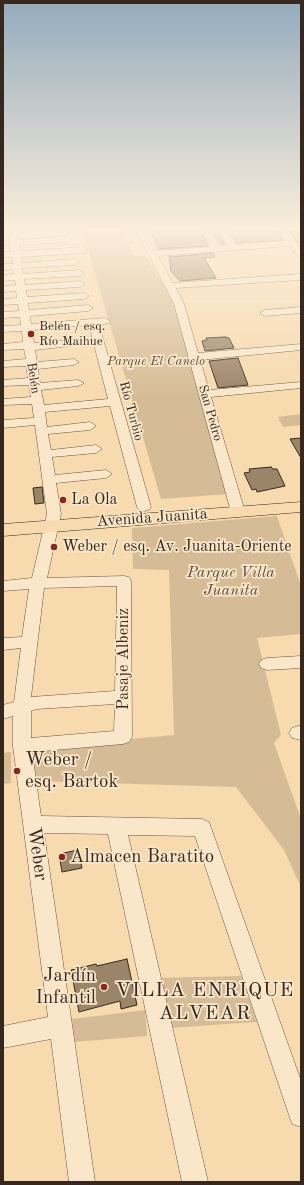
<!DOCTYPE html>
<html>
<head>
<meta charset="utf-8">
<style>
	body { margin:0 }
	#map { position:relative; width:304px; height:1185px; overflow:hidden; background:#f7daae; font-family:"Old Standard TT",serif }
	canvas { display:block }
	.frame { position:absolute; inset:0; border:4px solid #37281f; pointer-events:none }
</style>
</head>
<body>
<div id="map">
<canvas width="304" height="1185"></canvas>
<div class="frame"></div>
</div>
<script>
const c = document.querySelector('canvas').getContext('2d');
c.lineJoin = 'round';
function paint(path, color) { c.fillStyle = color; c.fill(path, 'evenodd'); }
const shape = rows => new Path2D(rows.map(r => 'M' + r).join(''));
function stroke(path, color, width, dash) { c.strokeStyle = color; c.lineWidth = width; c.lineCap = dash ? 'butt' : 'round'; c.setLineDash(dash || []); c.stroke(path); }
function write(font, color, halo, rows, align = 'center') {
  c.font = font + ' "Old Standard TT",serif'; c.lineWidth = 3.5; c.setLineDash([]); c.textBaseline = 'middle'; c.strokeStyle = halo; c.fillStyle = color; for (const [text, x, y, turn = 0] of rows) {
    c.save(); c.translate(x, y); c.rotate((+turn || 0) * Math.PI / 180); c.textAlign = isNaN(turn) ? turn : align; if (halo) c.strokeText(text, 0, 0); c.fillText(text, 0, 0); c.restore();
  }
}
paint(shape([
	[82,229,121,229,134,256,146,256,172,300,229,494,161,499],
	[301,414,301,425,283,427,278,417],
	[277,516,301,586,301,634,257,638,281,735,274,743,301,819,301,887,284,850,236,787,36,781,33,748,174,735,169,570,133,569,132,528],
	[11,752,11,783,3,784,3,753],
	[241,976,257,1022,169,1028,158,978],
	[145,1010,147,1036,75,1042,72,1019]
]), '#d6bc96');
const building = shape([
	[150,229,200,229,208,246,158,249,150,229],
	[211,229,217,229,225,244,220,244,211,229],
	[228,229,277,229,283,240,237,243,228,229],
	[288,229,301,229,301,241,297,242,288,229],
	[213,253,215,257,204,258,216,278,180,281,171,271,169,257,213,253],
	[225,337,229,338,234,348,205,351,202,341,207,340,206,338,225,337],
	[238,358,248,385,218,388,209,361,238,358],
	[301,438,301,458,290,439,301,438],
	[271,467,273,469,277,469,285,486,257,492,256,489,252,490,244,473,250,472,249,469,271,467],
	[42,487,44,503,35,504,33,488,42,487],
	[78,850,82,868,62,872,59,854,78,850],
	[127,959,137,1005,121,1009,120,1001,79,1012,71,970,96,964,97,966,127,959]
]);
paint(building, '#9b8569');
stroke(building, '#37281f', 1);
const minor = shape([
	[8,229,16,229,18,240,68,236,72,239,68,242,19,245,20,251,84,247,88,250,84,253,21,257,22,263,75,259,80,262,75,265,22,268,23,274,79,270,84,273,79,276,24,279,25,285,80,281,85,284,80,287,26,290,27,297,84,293,89,296,84,299,28,303,29,310,88,305,93,308,88,311,30,316,31,324,105,318,110,321,109,323,99,325,151,507,149,510,144,511,139,510,137,507,110,406,45,412,47,427,90,422,96,426,90,430,48,434,51,450,96,445,102,449,96,453,52,457,55,475,106,470,112,474,106,478,56,483,61,514,47,578,124,576,129,577,131,581,132,737,129,742,123,744,32,752,41,816,202,819,209,822,301,1081,301,1127,292,1124,289,1115,195,836,128,835,208,1182,182,1182,108,834,44,833,95,1182,69,1182,51,1039,3,1048,3,1026,48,1017,13,746,13,716,3,719,3,705,14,702,21,648,3,650,3,638,22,637,29,589,3,591,3,581,32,578,47,514,35,425,3,428,3,420,34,418,32,404,3,405,3,399,31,397,29,385,3,386,3,380,28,378,26,366,3,367,3,361,26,359,24,349,3,350,3,344,23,342,22,331,3,332,3,326,21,325,20,317,3,318,3,312,19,311,18,304,3,305,3,299,17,298,16,291,3,292,3,286,16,285,15,280,3,281,3,275,14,274,13,269,3,270,3,264,13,264,12,257,3,258,3,252,11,252,10,245,3,245,3,241,9,240,8,229],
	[89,325,108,399,44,405,41,390,78,386,84,383,78,380,40,383,38,369,74,365,79,362,74,359,37,362,35,350,70,346,75,343,70,340,34,343,32,330,89,325],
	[117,586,115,691,31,697,44,588,117,586],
	[115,704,114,731,31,738,31,711,37,709,115,704],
	[135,229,143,229,155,251,210,247,201,229,209,229,219,246,228,245,218,229,226,229,236,245,286,241,278,229,286,229,301,249,301,258,298,257,290,246,158,256,173,283,301,274,301,280,176,288,184,304,198,353,301,344,301,350,200,360,209,390,301,382,301,388,211,397,245,512,243,515,233,515,231,512,174,304,135,229],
	[301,307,301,313,265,316,260,313,265,310,301,307],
	[301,656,301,668,267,670,261,668,259,664,261,660,267,658,301,656],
	[298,726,301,726,301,740,292,738,289,733,292,728,298,726]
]);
const major = shape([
	[301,502,301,512,3,536,3,524,301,502]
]);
stroke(minor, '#675443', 1);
stroke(major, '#37281f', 1);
paint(minor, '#fae7ca');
paint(major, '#f7daae');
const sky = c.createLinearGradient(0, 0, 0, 395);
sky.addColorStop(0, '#94abbd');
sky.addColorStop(0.58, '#fbeedb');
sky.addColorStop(1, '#fbeedb00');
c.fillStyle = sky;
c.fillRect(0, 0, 304, 395);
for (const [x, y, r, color] of [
	[31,334,4,"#8f2418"],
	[63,500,4,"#8f2418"],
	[54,547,4,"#8f2418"],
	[17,771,4,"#8f2418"],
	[62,857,4,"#8f2418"],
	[104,987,4,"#8f2418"]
]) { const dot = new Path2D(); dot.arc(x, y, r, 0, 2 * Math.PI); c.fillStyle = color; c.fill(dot); stroke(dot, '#fae7ca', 1.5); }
write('13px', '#37281f', '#fae7ca', [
	["Belén / esq.",39,327],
	["Río Maihue",39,342]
], 'left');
write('italic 13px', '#5f4d3d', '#fae7ca', [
	["Parque El Canelo",156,362]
]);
write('13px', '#37281f', '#fae7ca', [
	["Belén",33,378,81],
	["Río Turbio",131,411,75],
	["San Pedro",210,413,74]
]);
write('16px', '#37281f', '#fae7ca', [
	["La Ola",71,500],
	["Weber / esq. Av. Juanita-Oriente",62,547]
], 'left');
write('16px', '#37281f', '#fae7ca', [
	["Avenida Juanita",152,518,-4],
	["Pasaje Albeniz",124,659,-90]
]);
write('italic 16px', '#5f4d3d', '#fae7ca', [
	["Parque Villa",231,573],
	["Juanita",231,591]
]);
write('19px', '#37281f', '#fae7ca', [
	["Weber /",25,760],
	["esq. Bartok",25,782],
	["Almacen Baratito",70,857],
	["Jardín",96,976,"right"],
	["Infantil",96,998,"right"]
], 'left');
write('19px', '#37281f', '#fae7ca', [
	["Weber",37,854,82]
]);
c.letterSpacing = '1px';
write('20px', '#37281f', '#fae7ca', [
	["VILLA ENRIQUE",205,991],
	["ALVEAR",205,1014]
]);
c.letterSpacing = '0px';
</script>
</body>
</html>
